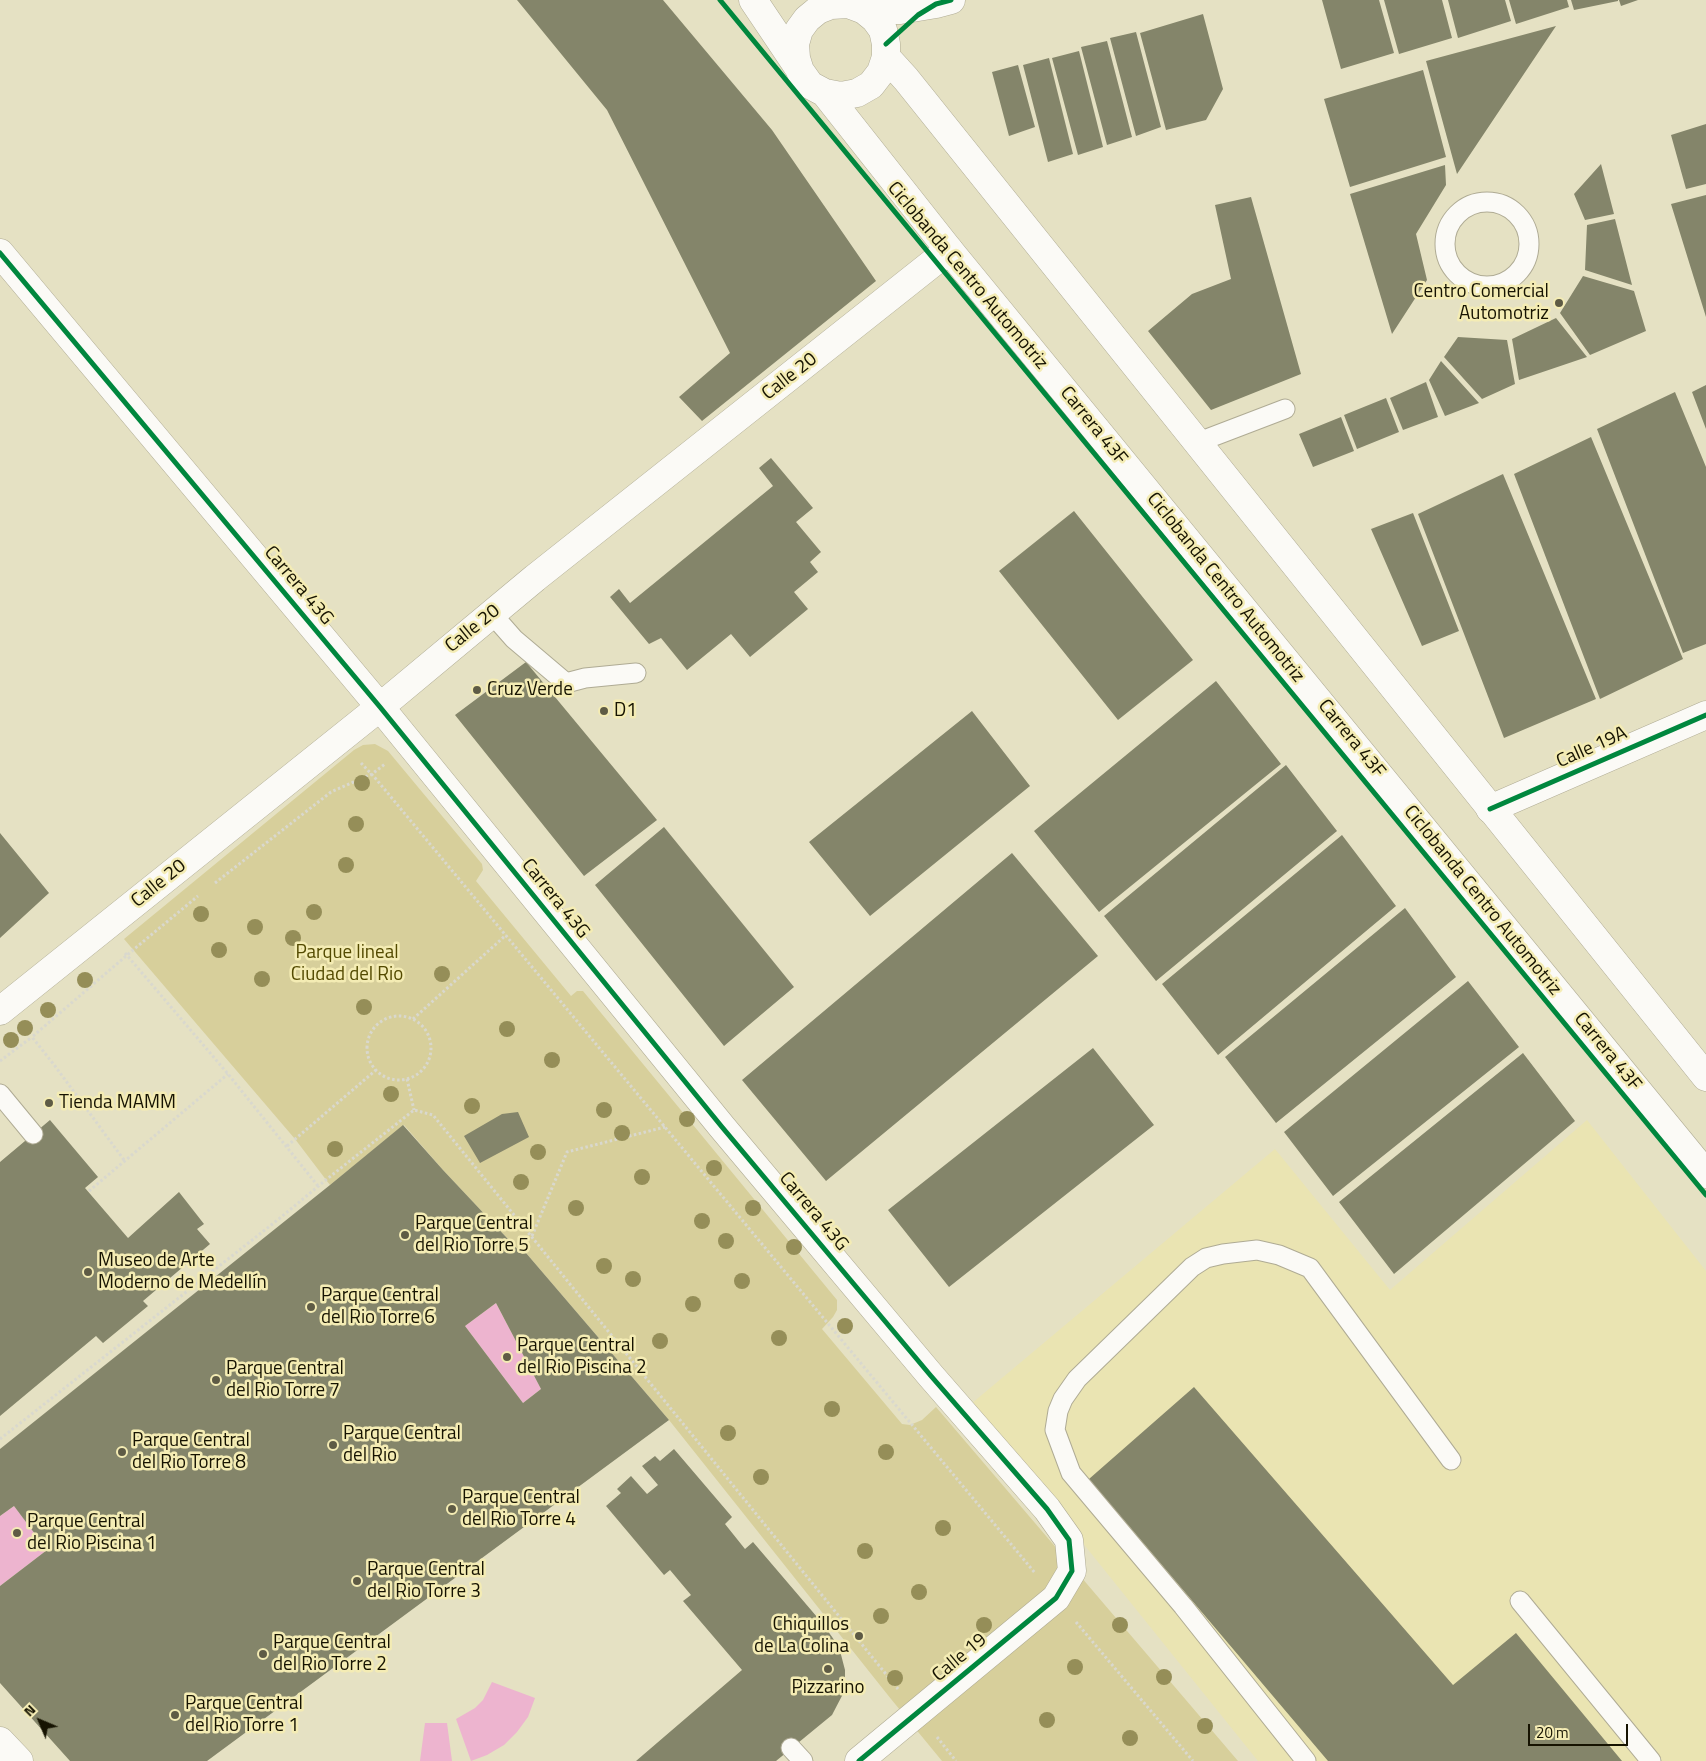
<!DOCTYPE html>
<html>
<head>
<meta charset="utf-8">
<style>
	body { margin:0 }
	#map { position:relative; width:1706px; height:1761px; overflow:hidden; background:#e5e1c3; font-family:"Titillium Web",sans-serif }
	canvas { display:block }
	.north { position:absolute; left:15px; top:1696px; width:50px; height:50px; -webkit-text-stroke:4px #f4ecb4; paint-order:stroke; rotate:315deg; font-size:14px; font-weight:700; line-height:20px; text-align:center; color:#161301 }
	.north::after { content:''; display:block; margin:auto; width:18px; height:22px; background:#161301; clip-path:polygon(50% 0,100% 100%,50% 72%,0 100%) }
	.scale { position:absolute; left:1528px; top:1724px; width:100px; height:22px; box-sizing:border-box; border:2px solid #161301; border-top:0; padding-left:6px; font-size:15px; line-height:18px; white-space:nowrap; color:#161301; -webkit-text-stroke:4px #f4ecb4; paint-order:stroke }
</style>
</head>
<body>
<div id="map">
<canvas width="1706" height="1761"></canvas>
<div class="north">N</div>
<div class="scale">20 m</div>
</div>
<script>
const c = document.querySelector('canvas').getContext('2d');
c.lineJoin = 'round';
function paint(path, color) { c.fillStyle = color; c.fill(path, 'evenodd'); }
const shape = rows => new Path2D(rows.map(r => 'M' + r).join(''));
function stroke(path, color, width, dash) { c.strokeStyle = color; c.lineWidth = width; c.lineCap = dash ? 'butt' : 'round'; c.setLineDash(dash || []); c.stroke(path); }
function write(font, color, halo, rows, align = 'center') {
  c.font = font + ' "Titillium Web",sans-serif'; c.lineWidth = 5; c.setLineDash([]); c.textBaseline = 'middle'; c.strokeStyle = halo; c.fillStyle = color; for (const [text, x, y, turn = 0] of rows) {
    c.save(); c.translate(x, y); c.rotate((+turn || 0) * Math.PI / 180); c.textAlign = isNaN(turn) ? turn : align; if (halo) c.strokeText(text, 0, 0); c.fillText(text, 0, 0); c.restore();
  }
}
paint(shape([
	[1587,1120,1706,1271,1706,1761,1258,1761,971,1404,1275,1149,1390,1290]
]), '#eae4b2');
paint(shape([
	[375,744,388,751,482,864,483,870,476,881,571,996,577,991,583,991,837,1300,837,1310,833,1317,822,1329,902,1424,910,1425,922,1420,936,1407,1238,1761,942,1761,891,1699,669,1420,526,1253,522,1254,443,1170,404,1125,330,1185,295,1139,124,939,354,750,363,745]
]), '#d7cf9b');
paint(shape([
	[496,1303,541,1389,523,1403,465,1326],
	[14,1506,47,1550,0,1586,0,1516],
	[492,1682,535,1698,528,1717,517,1732,504,1745,487,1755,471,1761,456,1719,475,1708,483,1700],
	[425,1723,447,1723,452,1761,420,1761]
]), '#edb4cf');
paint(shape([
	[517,0,663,0,772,130,876,281,702,421,679,397,730,353,607,110],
	[1322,0,1379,0,1394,53,1341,69],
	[1384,0,1442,0,1452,38,1399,54],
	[1448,0,1505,0,1511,21,1458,38],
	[1509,0,1567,0,1569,7,1516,24],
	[1571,0,1618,0,1618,1,1574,10],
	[1619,0,1638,0,1621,6],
	[1203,14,1223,89,1206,120,1166,130,1140,33],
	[1556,26,1457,174,1426,61],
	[1136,32,1161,127,1136,136,1110,38],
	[1107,41,1132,137,1107,145,1081,47],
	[1079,51,1103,147,1078,155,1052,58],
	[1049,58,1073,154,1048,162,1023,65],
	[1018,65,1035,127,1009,136,992,72],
	[1423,70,1446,157,1350,187,1324,99],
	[1706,124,1706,184,1686,189,1671,135],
	[1601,164,1614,214,1585,220,1574,194],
	[1445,165,1446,185,1416,234,1427,280,1392,334,1350,194],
	[1706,195,1706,317,1671,204],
	[1251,197,1301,374,1211,410,1148,331,1192,294,1231,279,1215,205],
	[1615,219,1632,285,1585,270,1587,225],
	[1583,276,1634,291,1646,331,1590,355,1560,313],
	[1556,318,1587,357,1519,380,1512,339],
	[1458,337,1507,340,1515,384,1482,399,1444,357],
	[1441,361,1479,403,1445,416,1429,380],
	[1426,382,1438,417,1403,430,1390,398],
	[1706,385,1706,429,1692,392],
	[1675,392,1706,467,1706,644,1683,653,1597,429],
	[1386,398,1399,432,1357,449,1344,415],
	[1341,417,1354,451,1313,467,1299,434],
	[1591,437,1683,659,1600,699,1514,474],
	[771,458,813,508,796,522,821,552,810,562,818,572,794,592,808,609,750,657,731,634,687,670,661,638,649,644,610,597,619,589,630,603,773,486,759,468],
	[1503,474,1596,699,1504,738,1418,514],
	[1074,511,1193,660,1118,720,999,571],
	[1413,513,1459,631,1422,646,1371,529],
	[526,662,657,820,584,876,455,715],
	[1216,681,1281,764,1099,912,1034,831],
	[972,711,1030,786,870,916,809,842],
	[1286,765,1337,831,1156,981,1104,916],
	[664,827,794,987,724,1046,595,885],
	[0,833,49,893,0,938],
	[1342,835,1396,906,1218,1055,1162,984],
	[1012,853,1098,956,826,1181,742,1080],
	[1405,908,1456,977,1276,1123,1225,1057],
	[1468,981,1519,1047,1333,1196,1284,1132],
	[1093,1048,1154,1125,949,1287,888,1210],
	[1523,1053,1575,1121,1394,1274,1339,1202],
	[518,1112,529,1137,480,1163,464,1136,502,1114],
	[50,1120,98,1177,85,1188,128,1238,179,1192,204,1224,197,1229,210,1244,143,1301,148,1306,103,1343,96,1336,0,1416,0,1162],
	[403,1125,443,1170,522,1254,526,1253,669,1420,207,1761,70,1761,0,1683,0,1586,47,1550,14,1506,0,1516,0,1449,330,1185],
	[496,1303,541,1389,523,1403,465,1326],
	[1194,1387,1453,1685,1516,1633,1622,1761,1328,1761,1089,1479],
	[674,1449,732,1517,725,1524,745,1549,753,1542,823,1624,839,1647,845,1670,845,1690,832,1715,776,1761,636,1761,742,1670,683,1601,691,1595,670,1570,664,1575,606,1506,621,1493,617,1489,631,1476,647,1494,658,1485,642,1466,655,1456,660,1461]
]), '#84856a');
const service = shape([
	'1445 244a42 42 0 1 1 84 0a42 42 0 1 1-84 0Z',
	[1196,443,1285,409],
	[492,614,514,639,566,683,585,678,636,673],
	[0,1094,33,1134],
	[1520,1601,1651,1761],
	[791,1748,803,1761],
	[1306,1761,1183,1606,1071,1473,1055,1430,1058,1411,1063,1399,1077,1379,1192,1267,1206,1258,1223,1254,1257,1250,1279,1255,1310,1268,1451,1460]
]);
const minor = shape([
	[0,253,380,707,722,1127,931,1376,1047,1509,1069,1540,1072,1571,1056,1598,859,1761],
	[1490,809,1706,715],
	[0,1011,380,707,535,578,949,250],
	[0,1741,19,1761]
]);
const tertiary = shape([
	[753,0,798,67],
	[864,10,900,10,936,4,951,0],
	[886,57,906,79,1706,1077],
	[825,93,841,96,857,93,871,85,881,72,886,57,886,44,883,30,875,19,864,10,848,4,831,5,818,10,807,19,799,30,795,44,796,58,800,71,810,85,825,93,949,250,1706,1174]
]);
stroke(service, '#afab94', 21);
stroke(minor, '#afab94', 29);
stroke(tertiary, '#afab94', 29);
stroke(shape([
	[361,763,376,779,1035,1573],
	[215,883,331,792,372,774,385,764],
	[125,953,228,1074,318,1186],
	'367 1048a32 32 0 1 1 64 0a32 32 0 1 1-64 0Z',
	[413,1019,506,935],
	[0,1061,32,1037],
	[407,1079,414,1110],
	[287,1146,376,1070],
	[124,1160,55,1066,32,1037,133,950,198,896],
	[89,1191,228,1074],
	[532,1236,567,1152,665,1127],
	[0,1439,280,1218,327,1179,414,1110,433,1115,898,1689],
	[1076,1622,1193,1761],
	[937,1737,956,1761]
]), '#d9d8ce', 3, [2.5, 2.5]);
stroke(service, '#fbfaf6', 19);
stroke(minor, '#fbfaf6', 28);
stroke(tertiary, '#fbfaf6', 28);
stroke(shape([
	[720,0,1706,1195],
	[886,44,918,15,936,4,951,0],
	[0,253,380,707,722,1127,931,1376,1047,1509,1069,1540,1072,1571,1056,1598,859,1761],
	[1490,809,1706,715]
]), '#00873e', 5);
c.fillStyle = '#958e58';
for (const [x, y] of [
	[362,783],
	[356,824],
	[346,865],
	[314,912],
	[201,914],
	[255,927],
	[293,938],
	[219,950],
	[442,974],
	[262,979],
	[85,980],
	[364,1007],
	[48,1010],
	[25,1028],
	[507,1029],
	[11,1040],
	[552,1060],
	[391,1094],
	[472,1106],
	[604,1110],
	[687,1119],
	[622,1133],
	[335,1149],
	[538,1152],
	[714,1168],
	[642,1177],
	[521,1182],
	[576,1208],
	[753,1208],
	[702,1221],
	[726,1241],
	[794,1247],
	[604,1266],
	[633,1279],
	[742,1281],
	[693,1304],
	[845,1326],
	[779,1338],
	[660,1341],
	[832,1409],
	[728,1433],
	[886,1452],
	[761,1477],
	[943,1528],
	[865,1551],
	[919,1592],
	[881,1616],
	[984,1625],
	[1120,1625],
	[1075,1667],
	[1164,1677],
	[895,1678],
	[1047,1720],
	[1205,1726],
	[1130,1738]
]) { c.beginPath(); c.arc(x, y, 8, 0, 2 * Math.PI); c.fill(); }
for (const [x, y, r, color] of [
	[1559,303,5,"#5e5b45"],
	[477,690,5,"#5e5b45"],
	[604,711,5,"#5e5b45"],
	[49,1103,5,"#5e5b45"],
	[405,1235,5,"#5e5b45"],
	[88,1272,5,"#5e5b45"],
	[311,1307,5,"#5e5b45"],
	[507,1357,5,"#5e5b45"],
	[216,1380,5,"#5e5b45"],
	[333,1445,5,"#5e5b45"],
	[122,1452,5,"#5e5b45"],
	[452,1509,5,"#5e5b45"],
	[17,1533,5,"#5e5b45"],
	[357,1581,5,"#5e5b45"],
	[859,1636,5,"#5e5b45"],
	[263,1654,5,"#5e5b45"],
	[828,1669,5,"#5e5b45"],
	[175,1715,5,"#5e5b45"]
]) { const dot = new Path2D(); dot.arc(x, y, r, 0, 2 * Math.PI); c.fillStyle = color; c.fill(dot); stroke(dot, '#f4ecb4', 2); }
write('19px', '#161301', '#f4ecb4', [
	["Ciclobanda Centro Automotriz",967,276,50],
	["Calle 20",790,377,-38],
	["Carrera 43F",1093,426,51],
	["Carrera 43G",298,586,50],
	["Ciclobanda Centro Automotriz",1225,588,51],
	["Calle 20",473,629,-39],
	["Carrera 43F",1351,739,51],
	["Calle 19A",1592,748,-24],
	["Calle 20",159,884,-39],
	["Carrera 43G",555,899,51],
	["Ciclobanda Centro Automotriz",1482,901,51],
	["Carrera 43F",1607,1052,51],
	["Carrera 43G",813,1212,50],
	["Calle 19",960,1658,-40]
]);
write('19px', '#161301', '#f4ecb4', [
	["Centro Comercial",1549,292,"right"],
	["Automotriz",1549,314,"right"],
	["Cruz Verde",487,690],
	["D1",614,711],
	["Tienda MAMM",59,1103],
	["Parque Central",415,1224],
	["del Rio Torre 5",415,1246],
	["Museo de Arte",98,1261],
	["Moderno de Medellín",98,1283],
	["Parque Central",321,1296],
	["del Rio Torre 6",321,1318],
	["Parque Central",517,1346],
	["del Rio Piscina 2",517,1368],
	["Parque Central",226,1369],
	["del Rio Torre 7",226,1391],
	["Parque Central",343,1434],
	["del Rio",343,1456],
	["Parque Central",132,1441],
	["del Rio Torre 8",132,1463],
	["Parque Central",462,1498],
	["del Rio Torre 4",462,1520],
	["Parque Central",27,1522],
	["del Rio Piscina 1",27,1544],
	["Parque Central",367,1570],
	["del Rio Torre 3",367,1592],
	["Chiquillos",849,1625,"right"],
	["de La Colina",849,1647,"right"],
	["Parque Central",273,1643],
	["del Rio Torre 2",273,1665],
	["Pizzarino",828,1688,"center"],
	["Parque Central",185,1704],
	["del Rio Torre 1",185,1726]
], 'left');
write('19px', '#534a00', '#f4ecb4', [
	["Parque lineal",347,953],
	["Ciudad del Rio",347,975]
]);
</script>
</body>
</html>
